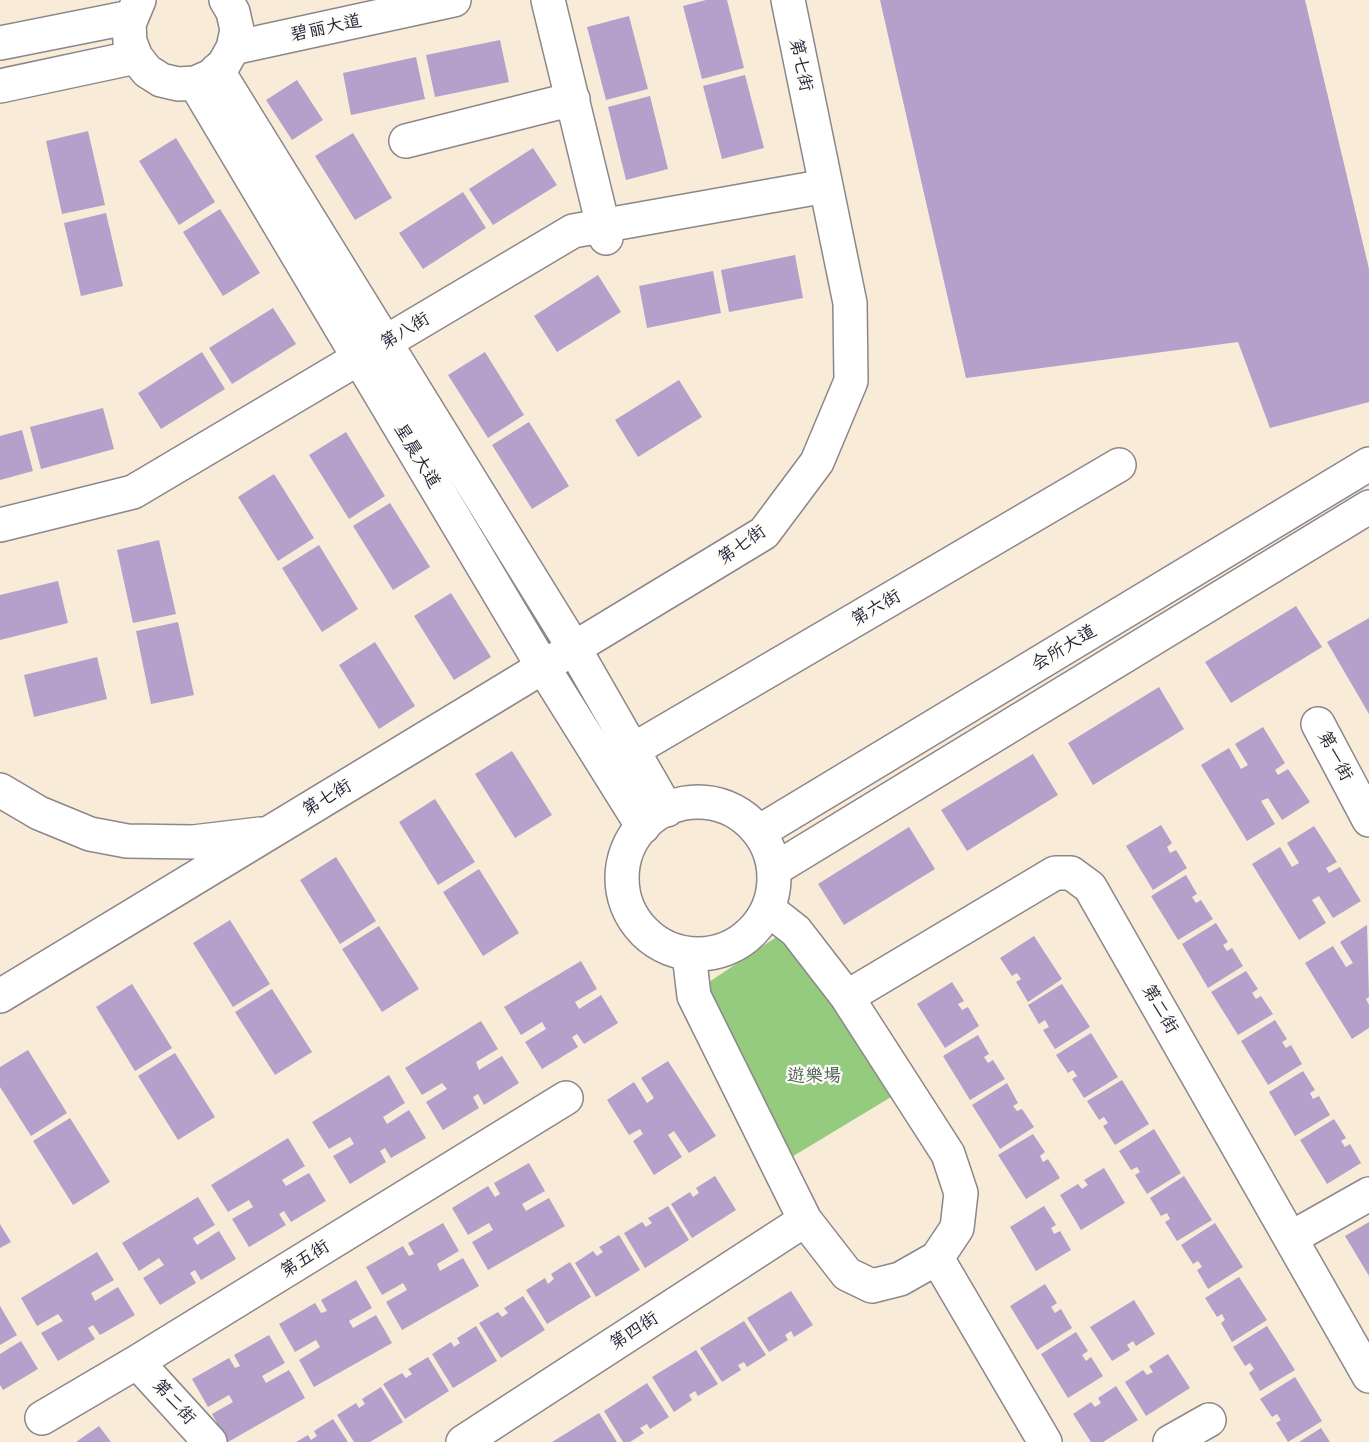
<!DOCTYPE html>
<html>
<head>
<meta charset="utf-8">
<style>
	body { margin:0 }
	canvas { display:block; background:#f8ebd8 }
</style>
</head>
<body>
<canvas width="1369" height="1442"></canvas>
<script>
const c = document.querySelector('canvas').getContext('2d');
c.lineJoin = 'round';
function paint(path, color) { c.fillStyle = color; c.fill(path, 'evenodd'); }
const shape = rows => new Path2D(rows.map(r => 'M' + r).join(''));
function stroke(path, color, width, dash) { c.strokeStyle = color; c.lineWidth = width; c.lineCap = dash ? 'butt' : 'round'; c.setLineDash(dash || []); c.stroke(path); }
function write(font, color, halo, rows, align = 'center') {
  c.font = font + ' Delius,"LXGW WenKai TC",sans-serif'; c.lineWidth = 4.5; c.setLineDash([]); c.textBaseline = 'middle'; c.strokeStyle = halo; c.fillStyle = color; for (const [text, x, y, turn = 0] of rows) {
    c.save(); c.translate(x, y); c.rotate((+turn || 0) * Math.PI / 180); c.textAlign = isNaN(turn) ? turn : align; if (halo) c.strokeText(text, 0, 0); c.fillText(text, 0, 0); c.restore();
  }
}
paint(shape([
	[784,932,896,1094,790,1158,706,984]
]), '#94cb7e');
paint(shape([
	[706,0,727,0,744,68,702,79,683,6],
	[880,0,1305,0,1369,269,1369,402,1270,428,1238,342,966,378],
	[629,16,648,89,606,100,587,27],
	[500,40,509,82,435,97,426,55],
	[416,57,425,99,351,115,343,73],
	[745,75,764,148,722,159,703,86],
	[297,80,323,120,292,140,266,100],
	[650,96,668,169,626,180,608,107],
	[88,131,105,205,62,214,46,141],
	[353,133,392,198,355,220,315,156],
	[176,138,215,202,179,225,139,161],
	[533,148,557,185,493,225,469,189],
	[463,192,486,228,423,269,399,233],
	[220,209,260,273,223,296,183,232],
	[106,213,123,286,81,296,64,223],
	[795,255,803,298,729,312,721,270],
	[713,271,721,313,647,328,639,286],
	[598,275,621,312,557,352,534,316],
	[273,308,296,344,232,384,209,348],
	[202,352,225,389,161,429,138,393],
	[485,352,524,415,488,438,448,375],
	[679,380,702,417,638,457,615,420],
	[103,408,114,449,41,469,30,427],
	[529,422,569,486,532,509,492,445],
	[22,430,33,471,0,480,0,436],
	[346,432,385,496,349,519,309,455],
	[274,474,314,538,278,561,238,497],
	[390,503,430,567,393,590,353,526],
	[159,540,176,614,133,623,117,550],
	[319,545,358,609,322,632,282,568],
	[58,581,68,623,0,640,0,595],
	[451,593,491,657,454,680,414,616],
	[1296,606,1322,647,1231,703,1205,662],
	[1369,618,1369,714,1327,642],
	[178,622,194,695,151,704,136,631],
	[375,642,415,706,379,729,339,665],
	[97,657,107,699,34,717,24,675],
	[1159,687,1184,729,1093,785,1068,743],
	[1263,727,1285,763,1275,770,1278,775,1288,769,1310,802,1282,820,1268,798,1261,801,1275,824,1247,841,1201,765,1229,748,1241,769,1248,765,1235,744],
	[512,751,552,815,515,838,475,774],
	[1033,754,1058,795,967,851,941,810],
	[435,799,475,862,438,885,399,822],
	[1161,825,1172,843,1167,847,1170,853,1176,850,1187,868,1153,890,1126,846],
	[1314,826,1337,862,1326,868,1329,873,1340,867,1361,901,1333,918,1319,896,1312,900,1326,923,1299,940,1252,864,1280,847,1292,867,1299,863,1287,843],
	[909,827,935,869,844,925,818,884],
	[336,857,376,921,340,944,300,880],
	[479,869,519,933,483,956,443,892],
	[1186,875,1197,894,1192,897,1196,903,1201,900,1213,919,1178,940,1151,896],
	[230,920,270,984,233,1007,193,943],
	[1216,923,1228,942,1223,945,1227,951,1232,948,1243,966,1208,988,1182,944],
	[1367,925,1369,997,1366,999,1369,1005,1369,1028,1352,1039,1305,963,1333,946,1346,967,1353,963,1340,942],
	[379,926,419,989,382,1012,342,949],
	[1034,936,1062,979,1028,1002,1016,982,1021,979,1017,973,1012,976,1000,958],
	[581,961,597,989,575,1002,579,1009,601,995,618,1023,584,1044,577,1034,572,1037,578,1047,542,1069,525,1042,546,1029,542,1022,521,1035,504,1007],
	[1246,971,1258,989,1252,993,1256,999,1261,996,1273,1014,1238,1035,1211,992],
	[952,982,964,1001,958,1004,962,1010,968,1007,979,1026,945,1048,917,1004],
	[132,984,172,1048,135,1071,96,1007],
	[1062,984,1090,1027,1055,1049,1043,1030,1049,1027,1045,1020,1039,1024,1028,1005],
	[272,989,312,1052,275,1075,235,1012],
	[1275,1020,1287,1039,1282,1042,1286,1048,1291,1045,1302,1064,1268,1085,1241,1041],
	[481,1021,498,1049,476,1062,479,1070,502,1056,519,1083,484,1105,478,1094,473,1097,479,1108,443,1130,426,1102,447,1089,442,1083,422,1095,405,1068],
	[1091,1033,1118,1077,1084,1098,1072,1079,1077,1076,1073,1070,1068,1073,1056,1055],
	[978,1035,989,1054,984,1057,988,1063,993,1060,1005,1079,970,1100,943,1056],
	[28,1050,67,1113,31,1136,0,1087,0,1067],
	[175,1053,215,1117,178,1140,138,1076],
	[668,1061,716,1136,689,1153,674,1131,668,1135,682,1157,654,1175,633,1141,643,1134,640,1129,629,1135,607,1100,634,1082,647,1103,654,1098,641,1078],
	[1303,1071,1315,1090,1310,1093,1313,1099,1319,1096,1330,1115,1295,1136,1269,1092],
	[389,1075,405,1103,383,1117,387,1124,409,1110,426,1138,391,1158,385,1148,380,1151,386,1162,350,1184,333,1156,354,1144,350,1137,329,1149,312,1122],
	[1122,1080,1149,1124,1115,1145,1103,1126,1108,1123,1104,1117,1099,1120,1087,1101],
	[1007,1083,1018,1103,1013,1106,1017,1111,1022,1109,1034,1127,1000,1149,972,1105],
	[70,1118,110,1182,73,1205,33,1141],
	[1334,1119,1346,1138,1341,1141,1345,1147,1350,1144,1361,1163,1327,1184,1300,1140],
	[1154,1129,1181,1173,1147,1194,1135,1175,1140,1172,1137,1167,1131,1170,1119,1151],
	[1033,1134,1045,1152,1040,1156,1043,1162,1048,1159,1060,1178,1026,1199,998,1155],
	[288,1138,305,1166,282,1180,286,1186,309,1173,326,1201,291,1222,284,1211,279,1214,286,1225,249,1247,232,1219,253,1207,249,1200,228,1212,211,1185],
	[529,1163,545,1191,522,1204,526,1211,549,1198,565,1226,488,1270,472,1242,493,1230,489,1223,468,1235,452,1208,488,1186,495,1197,500,1194,494,1183],
	[1104,1168,1125,1203,1081,1230,1060,1195,1078,1184,1082,1189,1088,1185,1084,1180],
	[715,1176,736,1210,692,1238,671,1204,690,1192,693,1197,699,1193,696,1188],
	[1184,1176,1212,1220,1177,1241,1165,1222,1170,1219,1167,1213,1161,1216,1150,1198],
	[198,1197,215,1225,193,1238,197,1245,219,1231,236,1259,201,1280,195,1270,190,1273,196,1283,160,1305,143,1278,164,1265,159,1258,139,1271,122,1243],
	[668,1206,689,1240,645,1268,624,1233,642,1222,646,1227,652,1223,648,1218],
	[1044,1206,1056,1225,1051,1228,1054,1234,1060,1231,1071,1250,1036,1271,1010,1227],
	[1369,1222,1369,1276,1345,1236],
	[443,1223,459,1251,437,1264,440,1271,463,1258,479,1286,402,1330,386,1302,407,1290,403,1283,382,1295,366,1267,403,1246,409,1256,414,1254,408,1243],
	[1215,1223,1243,1267,1208,1289,1197,1270,1202,1267,1198,1261,1193,1264,1181,1245],
	[0,1224,11,1242,0,1248],
	[619,1235,640,1270,596,1297,575,1263,593,1251,597,1256,603,1252,599,1247],
	[97,1252,114,1280,91,1293,95,1301,118,1287,135,1315,100,1335,93,1325,88,1328,95,1339,58,1361,41,1333,63,1321,58,1314,37,1326,21,1298],
	[570,1262,591,1297,547,1324,526,1290,545,1278,548,1284,554,1279,551,1274],
	[1239,1277,1267,1320,1232,1342,1221,1323,1225,1320,1222,1314,1217,1317,1205,1298],
	[356,1280,372,1308,349,1321,353,1328,376,1315,392,1343,314,1387,299,1360,320,1347,316,1340,295,1352,279,1324,315,1303,321,1313,327,1311,321,1300],
	[1045,1284,1057,1303,1051,1307,1055,1313,1061,1309,1072,1328,1037,1350,1010,1306],
	[791,1291,813,1325,794,1337,791,1331,785,1335,788,1340,769,1352,747,1318],
	[523,1296,545,1330,501,1358,479,1323,498,1312,502,1317,508,1313,504,1308],
	[1134,1300,1155,1334,1136,1346,1133,1341,1127,1345,1130,1350,1112,1361,1090,1327],
	[0,1306,17,1335,0,1345],
	[744,1321,766,1355,747,1367,744,1362,738,1365,741,1370,722,1382,700,1348],
	[476,1326,497,1361,453,1388,432,1354,451,1342,454,1347,460,1343,457,1338],
	[1267,1326,1295,1370,1260,1391,1249,1373,1254,1369,1250,1363,1245,1366,1233,1347],
	[1076,1332,1088,1351,1082,1355,1086,1361,1091,1357,1103,1376,1068,1398,1041,1354],
	[269,1335,285,1363,262,1376,266,1383,289,1370,305,1398,228,1442,212,1414,233,1402,229,1395,208,1407,192,1379,229,1358,235,1368,240,1366,234,1355],
	[21,1341,38,1369,3,1390,0,1385,0,1354],
	[696,1350,718,1384,698,1396,695,1391,689,1395,692,1400,674,1412,652,1377],
	[1168,1354,1190,1388,1146,1416,1125,1382,1143,1370,1147,1375,1153,1372,1149,1366],
	[428,1357,449,1391,405,1419,383,1384,402,1373,406,1378,412,1374,408,1369],
	[1295,1377,1322,1421,1288,1442,1276,1423,1281,1420,1277,1414,1272,1417,1260,1399],
	[647,1383,669,1417,650,1429,647,1424,640,1428,644,1433,630,1442,623,1442,604,1411],
	[1116,1386,1138,1420,1103,1442,1091,1442,1073,1414,1091,1402,1095,1407,1101,1403,1098,1398],
	[381,1387,403,1422,370,1442,354,1442,337,1415,356,1403,359,1408,365,1404,362,1399],
	[599,1413,617,1442,552,1442],
	[333,1419,348,1442,296,1442,308,1435,311,1440,317,1436,314,1431],
	[99,1426,111,1442,76,1442],
	[1321,1428,1330,1442,1299,1442]
]), '#b4a0cb');
const minor = shape([
	[139,0,129,24,130,42,136,57,147,71,161,80,178,84,195,83,211,76,224,64,233,48,237,30,233,12,226,0],
	[548,0,606,238],
	[0,43,131,17],
	[233,48,454,0],
	[217,70,574,648,667,810],
	[195,83,543,667,643,827],
	[0,86,136,57],
	[406,141,573,99],
	[0,525,133,492,573,231,826,186],
	[1318,724,1369,820],
	[633,750,1119,465],
	[0,790,39,813,90,834,127,841,193,842,260,834],
	'622 878a76 76 0 1 1 152 0a76 76 0 1 1-152 0Z',
	[759,832,1369,464],
	[775,869,1369,507],
	[689,954,694,996,805,1220,847,1274,872,1286,900,1279,937,1258,957,1228,961,1193,948,1154,847,997,796,931,768,909],
	[0,996,764,533,817,462,851,381,850,303,788,0],
	[847,997,1055,873,1071,873,1090,887,1369,1376],
	[1291,1238,1369,1194],
	[937,1258,1045,1442],
	[137,1362,210,1442],
	[42,1418,137,1362,566,1098],
	[463,1442,805,1220],
	[1170,1442,1209,1420]
]);
stroke(minor, '#8d868a', 36);
stroke(minor, '#fff', 33);
write('18px', '#22223b', '#fdfcf7', [
	["碧丽大道",326,28,-12],
	["第七街",801,65,78],
	["第八街",405,331,-31],
	["星晨大道",417,456,59],
	["第七街",742,545,-35],
	["第六街",876,608,-30],
	["会所大道",1064,648,-31],
	["第一街",1335,756,62],
	["第七街",327,798,-31],
	["第二街",1160,1009,60],
	["第五街",305,1259,-32],
	["第四街",634,1331,-33],
	["第二街",174,1402,48]
]);
write('18px', '#4a5d52', '#fdfcf7', [
	["遊樂場",814,1076]
]);
</script>
</body>
</html>
